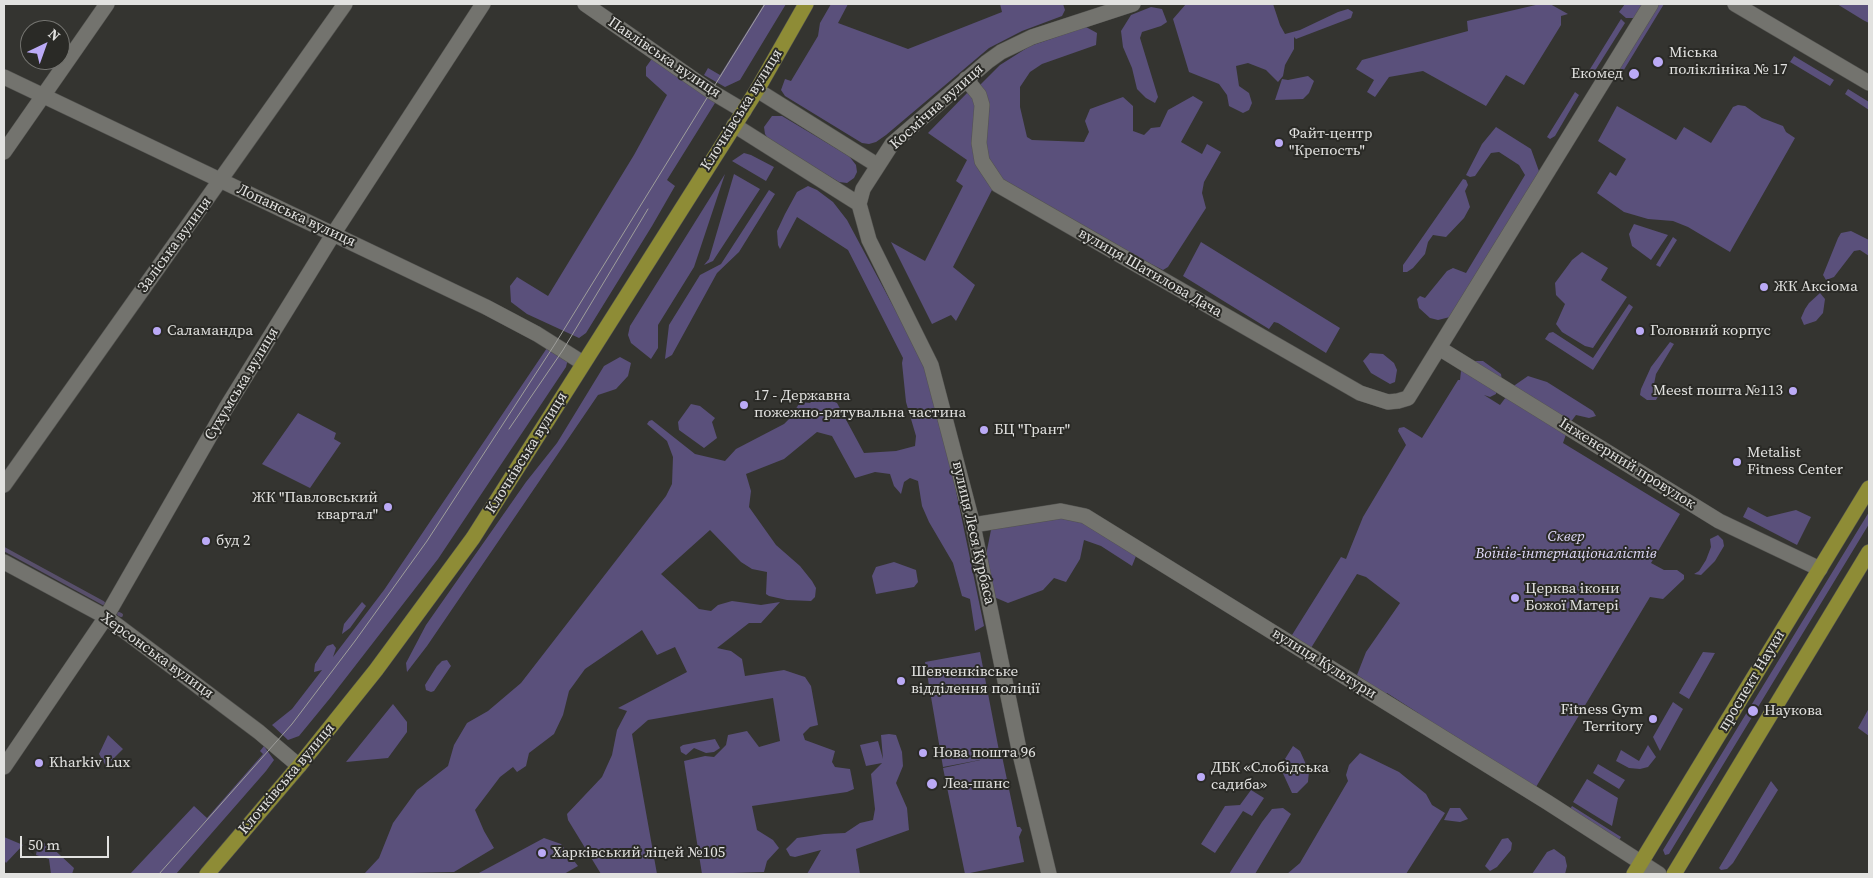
<!DOCTYPE html>
<html>
<head>
<meta charset="utf-8">
<style>
	body { margin:0 }
	#map { position:relative; width:1873px; height:878px; overflow:hidden; background:#343430; font-family:"Source Serif 4",serif }
	canvas { display:block }
	.frame { position:absolute; inset:0; border:5px solid #e2e2e0; pointer-events:none }
	.north { position:absolute; left:20px; top:20px; width:50px; height:50px; box-sizing:border-box; background:#2a2a26; border:1px solid #747470; border-radius:50%; rotate:42deg; font-size:14px; font-weight:700; line-height:20px; text-align:center; color:#e2e2e0 }
	.north::after { content:''; display:block; margin:auto; width:18px; height:22px; background:#bbaaf6; clip-path:polygon(50% 0,100% 100%,50% 72%,0 100%) }
	.scale { position:absolute; left:20px; top:836px; width:89px; height:22px; box-sizing:border-box; border:2px solid #e2e2e0; border-top:0; padding-left:6px; font-size:15px; line-height:18px; white-space:nowrap; color:#e2e2e0; -webkit-text-stroke:4px #2a2a26; paint-order:stroke }
</style>
</head>
<body>
<div id="map">
<canvas width="1873" height="878"></canvas>
<div class="frame"></div>
<div class="north">N</div>
<div class="scale">50 m</div>
</div>
<script>
const c = document.querySelector('canvas').getContext('2d');
c.lineJoin = 'round';
function paint(path, color) { c.fillStyle = color; c.fill(path, 'evenodd'); }
const shape = rows => new Path2D(rows.map(r => 'M' + r).join(''));
function stroke(path, color, width, dash) { c.strokeStyle = color; c.lineWidth = width; c.lineCap = dash ? 'butt' : 'round'; c.setLineDash(dash || []); c.stroke(path); }
function write(font, color, halo, rows, align = 'center') {
  c.font = font + ' "Source Serif 4",serif'; c.lineWidth = 4; c.setLineDash([]); c.textBaseline = 'middle'; c.strokeStyle = halo; c.fillStyle = color; for (const [text, x, y, turn = 0] of rows) {
    c.save(); c.translate(x, y); c.rotate((+turn || 0) * Math.PI / 180); c.textAlign = isNaN(turn) ? turn : align; if (halo) c.strokeText(text, 0, 0); c.fillText(text, 0, 0); c.restore();
  }
}
paint(shape([
	[764,4,786,4,740,80,725,87,704,75,708,68,720,75],
	[831,4,848,4,838,23,908,49,1002,12,1000,4,1063,4,1065,10,1062,16,1022,31,989,48,886,135,876,142,869,144,862,143,785,96,781,90,785,79,791,81,818,36,820,23],
	[1186,4,1273,4,1280,25,1285,34,1300,30,1338,12,1348,9,1353,12,1351,18,1296,39,1294,37,1294,49,1285,65,1283,76,1278,82,1266,70,1248,63,1236,66,1239,86,1249,93,1252,103,1249,110,1243,113,1229,106,1227,95,1219,84,1189,72,1173,19],
	[1540,4,1550,4,1568,14,1561,16,1561,25,1524,85,1506,75,1486,106,1423,71,1389,77,1375,97,1367,92,1374,80,1356,69,1362,60,1468,31,1467,21],
	[1625,4,1644,4,1634,18,1626,18,1619,12],
	[1658,4,1664,4,1622,73,1618,70],
	[1837,4,1869,4,1869,23,1863,20],
	[1151,7,1162,9,1167,22,1161,26,1142,32,1140,38,1158,97,1155,103,1146,98,1137,89,1132,68,1123,47,1121,31,1131,15],
	[1621,19,1625,23,1591,77,1587,74],
	[1086,27,1097,33,1096,45,1042,64,1030,72,1020,87,1020,107,1027,137,1032,140,1084,142,1089,132,1085,121,1090,109,1123,97,1133,106,1133,131,1144,135,1151,128,1160,127,1168,110,1193,96,1203,102,1181,142,1202,154,1207,144,1221,152,1204,182,1202,193,1206,208,1168,267,1163,270,994,186,953,267,975,285,956,321,951,315,932,324,891,242,925,261,963,186,956,181,967,160,928,133,968,92,972,93,1000,65,1030,46],
	[1794,56,1834,80,1830,86,1790,62],
	[651,60,657,60,706,93,715,103,667,180,675,186,652,226,586,333,579,338,527,314,511,302,510,286,517,277,548,296,634,155,667,95,646,76,646,67],
	[1308,76,1314,81,1309,93,1303,99,1275,100,1282,79,1288,80],
	[1848,89,1869,102,1869,110,1845,94],
	[1575,92,1579,95,1555,136,1550,139,1547,137],
	[1738,105,1745,106,1762,118,1783,126,1786,132,1795,138,1730,252,1688,227,1673,221,1648,219,1624,212,1597,193,1610,172,1616,176,1626,159,1598,141,1617,106,1676,140,1684,127,1711,143,1733,107],
	[772,116,782,116,849,156,856,165,857,172,854,178,847,183,839,182,770,141,765,134,764,127],
	[1496,127,1531,149,1540,174,1450,317,1438,320,1430,318,1419,308,1417,299,1420,296,1425,298,1447,271,1453,268,1466,273,1525,175,1519,165,1499,152,1491,153,1475,176,1470,177,1466,175,1482,144],
	[744,153,751,155,774,167,766,181,732,161],
	[725,174,694,267,658,325,658,348,651,359,631,343,628,335,630,326],
	[734,174,760,189,713,261,704,265,709,259],
	[1463,179,1466,180,1468,185,1465,191,1470,207,1464,218,1446,237,1433,235,1428,242,1425,254,1413,268,1407,272,1403,272,1403,265,1408,258],
	[808,186,817,190,833,202,847,220,921,358,930,381,955,486,984,626,975,631,970,599,962,596,953,563,929,522,922,506,918,481,910,478,904,482,901,494,894,486,890,474,875,472,855,478,832,436,817,432,784,459,746,474,751,491,749,507,776,545,800,566,812,581,816,588,815,597,811,601,787,600,769,596,766,594,767,572,752,569,741,562,710,530,661,574,699,609,711,611,718,605,732,601,761,605,780,602,761,623,749,623,717,648,731,651,742,659,745,676,784,670,805,677,811,686,818,725,810,727,803,734,805,740,835,751,832,762,835,767,850,769,854,789,847,792,752,806,757,830,773,840,779,848,767,861,764,872,702,874,684,761,705,756,714,757,726,745,728,735,747,731,759,747,780,741,773,698,648,720,632,734,657,874,601,874,568,820,567,814,602,777,612,755,617,730,627,711,618,708,687,672,675,647,657,655,642,630,585,669,569,691,563,715,554,734,529,753,526,766,517,772,513,767,500,777,475,810,484,831,494,848,454,872,364,874,379,858,393,823,417,790,448,766,454,745,467,723,488,711,521,683,666,496,672,484,673,457,667,441,647,424,649,421,652,420,695,454,725,461,736,449,784,424,791,417,800,402,810,403,818,395,837,403,864,453,896,451,915,446,916,436,906,402,902,363,903,358,848,250,797,217,780,249,778,245,777,231,785,214,797,192],
	[769,190,775,194,739,252,717,273,672,355,665,359,669,325,700,275,721,264],
	[1634,224,1668,235,1651,260,1632,246,1629,234],
	[1851,231,1869,240,1869,256,1860,250,1854,251,1834,277,1826,280,1823,275,1838,238,1841,233],
	[1673,237,1677,240,1660,267,1656,265],
	[1201,242,1340,328,1326,353,1278,323,1274,322,1269,329,1183,276],
	[1582,252,1608,268,1601,280,1627,297,1593,348,1585,346,1562,332,1556,324,1565,304,1556,295,1555,283,1572,260],
	[1820,293,1825,299,1823,313,1816,321,1804,325,1801,318,1805,309,1809,303],
	[1629,304,1633,307,1593,370,1545,339,1549,333,1553,332,1593,358],
	[1670,342,1674,344,1656,374,1654,384,1661,391,1656,400,1647,400,1640,395,1641,389,1651,367],
	[547,348,568,359,566,367,438,559,331,697,299,736,288,740,272,725,292,709,322,670,314,672,315,664,327,646,333,644,336,648,333,657,384,590],
	[1370,353,1383,354,1394,363,1397,370,1395,382,1390,384,1371,373,1363,361],
	[620,357,631,363,628,376,616,389,598,395,427,646,407,672,406,663,426,625,526,482,557,443,604,366],
	[1473,361,1483,361,1501,374,1502,381,1496,388,1496,394,1490,397,1484,395,1500,405,1515,385,1528,376,1547,382,1593,411,1596,416,1589,418,1576,415,1570,423,1563,443,1680,514,1651,563,1664,570,1677,570,1684,575,1684,579,1663,599,1650,597,1536,787,1445,730,1425,725,1418,713,1387,693,1385,695,1371,688,1363,679,1357,675,1366,652,1400,603,1366,577,1357,574,1311,648,1292,635,1341,557,1346,559,1363,517,1406,445,1398,431,1399,428,1404,427,1422,438,1458,380,1460,380,1461,371],
	[691,404,700,406,715,418,712,422,717,438,704,448,679,430,678,422],
	[298,413,336,433,334,439,341,443,310,488,262,464],
	[1748,507,1767,517,1796,510,1811,517,1797,545,1743,517],
	[1869,512,1869,524,1669,854,1665,855,1663,850],
	[1059,515,1080,520,1136,556,1132,566,1101,546,1084,540,1080,559,1066,582,1054,578,1043,590,1008,603,994,597,986,555,991,530,997,525],
	[1718,535,1723,540,1724,546,1715,561,1701,575,1694,574,1699,571,1706,560,1711,547,1710,539],
	[894,562,916,570,918,582,914,587,876,594,872,576,876,567],
	[362,602,366,606,350,628,342,634,344,624],
	[980,652,1000,756,1002,756,1017,827,1020,827,1022,830,1019,837,1024,862,965,874,943,768,985,759,943,767,925,662],
	[1703,652,1715,653,1689,699,1679,693],
	[447,660,451,666,434,691,431,692,426,690,425,685,437,666,442,661],
	[1673,702,1683,709,1660,751,1653,737],
	[393,704,407,722,407,732,388,758,346,762],
	[1869,708,1869,736,1858,728],
	[889,734,896,735,902,752,903,766,896,783,907,808,909,830,856,849,860,874,807,874,821,850,795,857,790,856,786,849,797,838,824,834,845,833,860,823,873,820,875,809,871,774,882,763,866,766,860,745,878,741,883,759,881,735],
	[108,735,123,749,106,766,99,754],
	[715,739,720,748,714,752,706,753,694,748,686,755,681,752,680,747,683,745],
	[1648,745,1656,757,1648,767,1640,769,1629,768,1616,761,1621,750,1639,761],
	[264,746,274,760,266,771,176,874,130,874,194,806,207,818,263,754,260,751],
	[1293,746,1300,751,1309,771,1308,782,1297,793,1292,793,1280,767],
	[1360,753,1399,772,1426,794,1432,805,1445,813,1406,874,1287,874,1300,863,1348,781,1346,775,1349,765],
	[1598,764,1625,780,1619,789,1593,773],
	[1587,779,1618,798,1612,826,1573,802],
	[1771,781,1778,790,1733,863,1727,869,1721,870,1719,868],
	[1251,790,1264,798,1252,816,1243,811,1215,853,1201,844,1225,806,1240,805],
	[1572,806,1621,837,1617,844,1567,814],
	[1283,808,1291,814,1255,874,1229,874,1262,822,1272,809],
	[1450,808,1460,808,1468,819,1460,822,1444,820],
	[4,837,23,845,6,863,4,860],
	[544,838,561,844,578,866,564,874,477,874],
	[1508,838,1512,843,1511,850,1497,867,1490,871,1485,866,1502,839],
	[47,843,74,868,72,874,51,874,49,859,36,855,38,844],
	[1554,849,1565,857,1567,866,1565,874,1532,874,1547,852]
]), '#5a507b');
stroke(shape([
	[4,549,103,603],
	[119,614,121,615]
]), '#584f6b', 4);
const minor = shape([
	[585,4,712,92,744,111],
	[1735,4,1869,83],
	[4,77,486,307,537,334,583,363],
	[966,79,979,95,982,105,979,143,982,161,998,185,1360,393,1388,402,1398,401,1408,398,1651,4],
	[757,90,877,165],
	[734,125,859,204],
	[4,152,107,4],
	[1439,348,1719,521,1820,569],
	[4,485,345,4],
	[973,525,1061,511,1085,516,1547,802,1659,874],
	[4,562,106,617,259,732,299,766],
	[4,767,106,617,226,408,334,233,483,4],
	[1049,874,1020,754,973,525,931,365,869,240,859,204,863,189,892,144,987,62,1001,52,1032,37,1133,4]
]);
const major = shape([
	[207,874,299,766,376,670,473,538,757,90,806,4],
	[1634,874,1869,488],
	[1674,874,1869,552]
]);
stroke(minor, '#535350', 16);
stroke(major, '#535350', 16);
stroke(minor, '#73736e', 15);
stroke(major, '#8e8c36', 15);
stroke(shape([
	[509,429,563,350,648,209],
	[159,874,292,724,355,641,427,541,555,344,765,4]
]), '#9e9e9b', 1);
for (const [x, y, r, color] of [
	[1658,62,6,"#bbaaf6"],
	[1634,74,6,"#bbaaf6"],
	[1279,143,5,"#bbaaf6"],
	[1764,287,5,"#bbaaf6"],
	[157,331,5,"#bbaaf6"],
	[1640,331,5,"#bbaaf6"],
	[1793,391,5,"#bbaaf6"],
	[744,405,5,"#bbaaf6"],
	[984,430,5,"#bbaaf6"],
	[1737,462,5,"#bbaaf6"],
	[388,507,5,"#bbaaf6"],
	[206,541,5,"#bbaaf6"],
	[1515,598,5,"#bbaaf6"],
	[901,681,5,"#bbaaf6"],
	[1753,711,6,"#bbaaf6"],
	[1653,719,5,"#bbaaf6"],
	[923,753,5,"#bbaaf6"],
	[39,763,5,"#bbaaf6"],
	[1201,777,5,"#bbaaf6"],
	[932,784,6,"#bbaaf6"],
	[542,853,5,"#bbaaf6"]
]) { const dot = new Path2D(); dot.arc(x, y, r, 0, 2 * Math.PI); c.fillStyle = color; c.fill(dot); stroke(dot, '#2a2a26', 2); }
write('15px', '#e2e2e0', '#2a2a26', [
	["Міська",1669,53],
	["поліклініка № 17",1669,70],
	["Екомед",1623,74,"right"],
	["Файт-центр",1289,134],
	["\"Крепость\"",1289,151],
	["ЖК Аксіома",1774,287],
	["Саламандра",167,331],
	["Головний корпус",1650,331],
	["Meest пошта №113",1783,391,"right"],
	["17 - Державна",754,396],
	["пожежно-рятувальна частина",754,413],
	["БЦ \"Грант\"",994,430],
	["Metalist",1747,453],
	["Fitness Center",1747,470],
	["ЖК \"Павловський",378,498,"right"],
	["квартал\"",378,515,"right"],
	["буд 2",216,541],
	["Церква ікони",1525,589],
	["Божої Матері",1525,606],
	["Шевченківське",911,672],
	["відділення поліції",911,689],
	["Fitness Gym",1643,710,"right"],
	["Territory",1643,727,"right"],
	["Наукова",1764,711],
	["Нова пошта 96",933,753],
	["Kharkiv Lux",49,763],
	["ДБК «Слобідська",1211,768],
	["садиба»",1211,785],
	["Леа-шанс",943,784],
	["Харківський ліцей №105",552,853]
], 'left');
write('15px', '#e2e2e0', '#2a2a26', [
	["Павлівська вулиця",664,58,34],
	["Космічна вулиця",937,107,-42],
	["Клочківська вулиця",742,110,-58],
	["Лопанська вулиця",296,216,25],
	["Заліська вулиця",175,245,-54],
	["вулиця Шатилова Дача",1150,273,30],
	["Сухумська вулиця",242,384,-59],
	["Клочківська вулиця",527,453,-58],
	["Інженерний провулок",1627,464,32],
	["вулиця Леся Курбаса",973,533,77],
	["Херсонська вулиця",157,656,36],
	["вулиця Культури",1324,664,32],
	["проспект Науки",1752,681,-59],
	["Клочківська вулиця",287,779,-50]
]);
write('italic 15px', '#e0daf9', '#2a2a26', [
	["Сквер",1566,537],
	["Воїнів-інтернаціоналістів",1566,554]
]);
</script>
</body>
</html>
